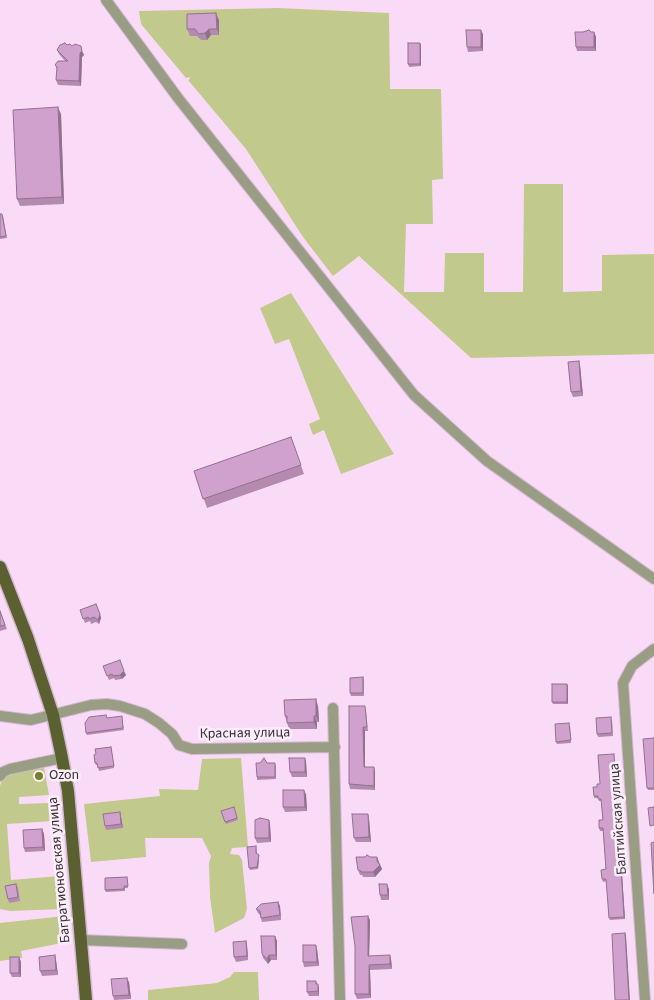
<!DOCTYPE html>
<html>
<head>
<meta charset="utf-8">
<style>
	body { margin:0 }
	canvas { display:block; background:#fadbf7 }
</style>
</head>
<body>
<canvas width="654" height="1000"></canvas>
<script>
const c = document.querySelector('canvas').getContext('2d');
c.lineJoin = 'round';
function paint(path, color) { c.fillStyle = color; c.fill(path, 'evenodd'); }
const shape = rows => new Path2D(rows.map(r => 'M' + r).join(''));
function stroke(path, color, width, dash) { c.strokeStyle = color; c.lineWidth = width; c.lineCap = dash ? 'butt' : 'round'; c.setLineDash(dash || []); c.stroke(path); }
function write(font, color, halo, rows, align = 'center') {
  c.font = font + ' "Source Sans 3",sans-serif'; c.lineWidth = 5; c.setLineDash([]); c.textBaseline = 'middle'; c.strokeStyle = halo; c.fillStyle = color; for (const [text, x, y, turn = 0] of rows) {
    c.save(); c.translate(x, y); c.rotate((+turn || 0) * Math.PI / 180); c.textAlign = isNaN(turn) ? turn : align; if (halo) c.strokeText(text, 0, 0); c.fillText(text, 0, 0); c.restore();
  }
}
paint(shape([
	[278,8,389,13,390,89,441,89,443,179,432,180,433,224,406,224,404,292,444,292,445,253,484,253,484,292,523,292,524,184,563,184,563,292,602,291,602,255,654,254,654,354,471,358,359,256,333,276,303,237,246,149,188,80,190,79,189,77,186,78,141,24,139,11],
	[291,293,394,454,341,474,324,430,313,435,309,424,320,419,289,339,275,344,260,308],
	[241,758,248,847,232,848,230,854,239,855,242,860,247,909,244,918,215,933,210,897,209,863,211,856,202,838,145,838,146,857,91,862,84,804,160,796,159,789,198,790,202,759],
	[44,768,49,795,19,797,19,804,51,803,53,821,7,824,11,880,60,876,63,909,10,911,0,909,0,786,4,773],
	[64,916,67,942,21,951,22,958,0,961,0,923],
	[234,972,258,972,259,1000,148,1000,148,990,217,983,230,977]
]), '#c1c98c');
const minor = shape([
	[106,0,178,98,414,395,487,461,654,579],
	[333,708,340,1000],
	[0,716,31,720,91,705,107,704,120,706,145,714,159,723,172,734,179,745,192,749,335,747],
	[0,776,3,772,10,769,62,758],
	[81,940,182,944],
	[645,1000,623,683,632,666,654,649]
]);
const primary = shape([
	[0,567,28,639,53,715,62,758,68,791,86,1000]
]);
stroke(minor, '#d4b8d1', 12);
stroke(primary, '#d4b8d1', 15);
stroke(minor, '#999d83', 10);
stroke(primary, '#5a6030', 12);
paint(shape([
	[219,20,219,35,211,35,207,40,201,40,197,36,190,36,187,29],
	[591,32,594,32,596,37,596,51,577,51,576,47],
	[483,34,483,51,468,52,467,47],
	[421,45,421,66,409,67,408,64],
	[72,46,82,51,84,55,82,57,81,86,58,85,56,80,57,69,55,65,65,61,59,54,57,50],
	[61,114,64,204,20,206,17,199],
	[0,214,3,216,7,238,0,239],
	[580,365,583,396,573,397,571,392],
	[291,437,304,474,207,508,194,471],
	[96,604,101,618,99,624,96,622,91,624,90,621,85,623,80,610],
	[0,611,7,629,0,631],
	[103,666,126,675,122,679,115,680,114,678,109,680],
	[363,677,364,680,364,696,351,696,350,693],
	[568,686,568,704,553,704,552,702],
	[318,706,319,722,317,722,317,729,289,729,285,716],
	[366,711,368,731,365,731,365,767,374,767,375,772,375,790,350,789,349,784],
	[107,718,122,719,124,730,87,735,86,733],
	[612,719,613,736,598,737,597,734],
	[570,725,571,743,557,744,556,742],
	[654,738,654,790,648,790,647,788],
	[111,747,114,768,99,771,98,765,96,765,95,763,96,754],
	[614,754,614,756,625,919,610,920,609,918,607,881,603,882,602,879,606,869,603,831,600,831,599,828,603,820,601,801,599,801,598,798,594,798,594,796],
	[305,758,306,762,307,777,292,777,290,772],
	[267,763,276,765,276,779,257,780,257,777],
	[306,794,307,811,285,812,283,807],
	[234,807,238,820,226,824,221,811],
	[120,812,121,817,123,828,106,830,105,826],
	[368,814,369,819,371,842,356,842,354,838],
	[269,820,270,824,271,842,257,843,255,838],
	[42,829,44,834,45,851,25,852,24,848],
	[256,846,257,853,259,857,258,869,250,870,249,868],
	[379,862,382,869,375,877,363,877,362,875,360,875,358,870],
	[127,877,128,888,125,888,125,891,106,892,105,890],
	[16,884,18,888,20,901,9,903,8,899],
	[389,889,389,900,381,900,380,895],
	[278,902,280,906,281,920,262,922,260,915,258,913,256,909],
	[370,920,369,956,391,959,392,969,370,970,371,998,357,999,355,994],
	[275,936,277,941,277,960,271,960,268,964,263,958,262,954],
	[246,941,247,945,248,960,236,962,234,957],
	[317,949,319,966,304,967,303,962],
	[55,955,56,960,58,975,42,976,40,971],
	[19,957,21,962,21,977,12,977,10,973],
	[316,981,319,988,319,996,309,996,307,992],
	[129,982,131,999,114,1000,113,996]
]), '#b48ab0');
paint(shape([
	[216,13,219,20,219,35,217,29],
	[209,29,211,35,207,40,205,33],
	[481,30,483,34,483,51,481,47],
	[594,32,596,37,596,51,594,47],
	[420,43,421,45,421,66,420,64],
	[82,51,84,55,82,57,81,86,79,81,80,53],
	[58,107,61,114,64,204,62,197],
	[579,361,580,365,583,396,581,391],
	[100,614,101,618,99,624,98,620],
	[124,671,126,675,122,679,120,675],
	[567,684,568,686,568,704,567,702],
	[316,699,318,706,319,722,316,716],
	[314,716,317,722,317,729,314,722],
	[363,727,365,731,365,772,364,767],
	[614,754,614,756,625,919,624,917],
	[305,758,306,762,307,777,305,772],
	[374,767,375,772,375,790,374,786],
	[304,790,306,794,307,811,305,807],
	[120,812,121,817,123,828,121,824],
	[368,814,369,819,371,842,369,837],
	[269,820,270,824,271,842,269,838],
	[42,829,44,834,45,851,43,847],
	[259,855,259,857,258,869,257,867],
	[377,857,379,862,379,866,380,865,382,869,375,877,373,872,377,861],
	[387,884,389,889,389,900,388,895],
	[278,902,280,906,281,920,280,915],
	[368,916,370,920,369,960,368,956],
	[625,933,626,935,630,1000,629,1000],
	[275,936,277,941,277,960,276,955],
	[246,941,247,945,248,960,247,956],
	[316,945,317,949,319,966,317,962],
	[55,955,56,960,58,975,56,970],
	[269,955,271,960,268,964,267,959],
	[390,955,391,959,392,969,390,964],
	[19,957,21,962,21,977,19,973],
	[369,965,370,970,371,998,369,994],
	[127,978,129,982,131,999,129,995],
	[318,984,319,988,319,996,318,991]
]), '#927190');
const building = shape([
	[216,13,217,29,209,29,205,33,199,34,195,29,187,29,187,14,216,13],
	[466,30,481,30,481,47,467,47,466,30],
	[589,30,591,32,594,32,594,47,576,47,575,32,583,32,589,30],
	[65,43,67,45,70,44,72,46,75,44,81,46,82,51,80,53,79,81,56,80,57,67,55,65,58,61,68,61,57,50,60,45,65,43],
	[408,43,420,43,420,64,408,64,408,43],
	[58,107,62,197,17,199,13,110,58,107],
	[0,214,2,214,6,236,0,237,0,214],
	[579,361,581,391,571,392,568,362,579,361],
	[291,437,301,465,203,499,194,471,291,437],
	[96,604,100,614,98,620,94,617,89,619,88,617,83,619,80,610,96,604],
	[0,611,5,625,0,626,0,611],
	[120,660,124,671,120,675,113,676,112,674,107,676,103,666,120,660],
	[363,677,363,693,350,693,350,678,363,677],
	[552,684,567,684,567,702,552,702,552,684],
	[316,699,316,716,314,716,314,722,287,723,287,716,285,716,284,700,316,699],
	[349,706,365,706,367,727,363,727,364,767,374,767,374,786,349,784,349,706],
	[106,715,107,718,122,716,123,728,86,733,85,723,89,717,106,715],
	[611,717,612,733,597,734,596,718,611,717],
	[569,723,571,740,556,742,555,724,569,723],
	[654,738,654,788,647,788,643,739,654,738],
	[111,747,114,766,98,768,97,763,95,763,94,755,96,754,95,749,111,747],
	[614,754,624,917,609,918,606,879,602,879,601,870,606,869,603,828,599,828,599,820,603,820,601,799,598,799,598,796,594,796,593,787,597,787,597,784,600,784,598,755,614,754],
	[264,758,267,763,275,763,275,777,257,777,256,763,260,763,264,758],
	[289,758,305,758,305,772,290,772,289,758],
	[283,790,304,790,305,807,283,807,283,790],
	[234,807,237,818,225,822,221,811,234,807],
	[654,807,654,825,650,826,648,808,654,807],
	[120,812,121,824,105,826,103,814,120,812],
	[352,814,368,814,369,837,354,838,352,814],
	[260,818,269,820,269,838,255,838,255,820,260,818],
	[42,829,43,847,24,848,23,830,42,829],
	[654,842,654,894,651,843,654,842],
	[256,846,256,853,259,855,257,867,249,868,247,847,256,846],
	[367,855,370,857,377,857,377,861,380,865,373,872,361,872,361,871,358,870,356,857,365,857,367,855],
	[127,877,128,886,124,886,124,889,105,890,105,878,127,877],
	[16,884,18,897,8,899,5,886,16,884],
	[379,884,387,884,388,895,380,895,379,884],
	[278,902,280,915,261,918,260,911,256,909,261,904,278,902],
	[368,916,368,956,390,955,390,964,369,965,369,994,355,994,355,946,351,917,368,916],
	[625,933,629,1000,615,1000,612,934,625,933],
	[261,936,275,936,276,955,269,955,267,959,262,954,261,936],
	[246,941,247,956,234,957,233,942,246,941],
	[303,945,316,945,317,962,303,962,303,945],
	[55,955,56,970,40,971,39,957,55,955],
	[10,957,19,957,19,973,10,973,10,957],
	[127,978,129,995,113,996,111,979,127,978],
	[307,981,316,981,316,984,318,984,318,991,307,992,307,981]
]);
paint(building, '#d1a1cd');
stroke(building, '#927190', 1);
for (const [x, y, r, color] of [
	[39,776,5,"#777f2a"]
]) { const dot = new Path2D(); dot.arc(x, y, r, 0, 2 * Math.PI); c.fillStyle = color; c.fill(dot); stroke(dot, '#fceffa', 2); }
write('14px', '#3a2e39', '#fceffa', [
	["Красная улица",245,734,-1],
	["Балтийская улица",619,819,-94],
	["Багратионовская улица",60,870,-95]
]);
write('14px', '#3a2e39', '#fceffa', [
	["Ozon",49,776]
], 'left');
</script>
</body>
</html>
